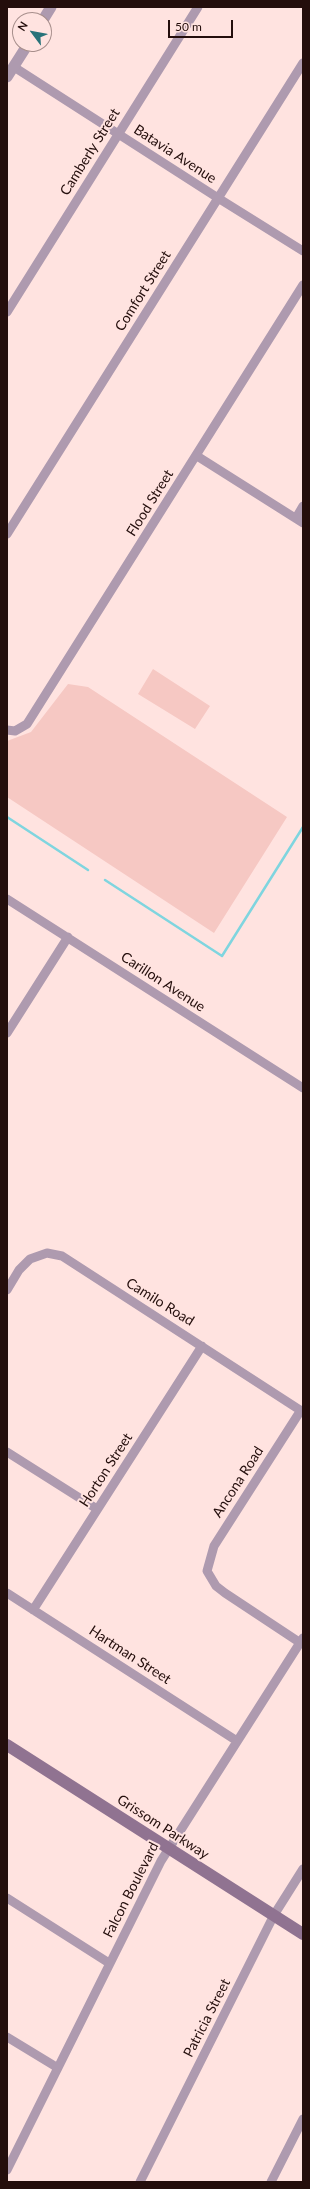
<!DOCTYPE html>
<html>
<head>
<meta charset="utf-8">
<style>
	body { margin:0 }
	#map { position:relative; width:310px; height:2189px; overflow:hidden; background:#ffe3e0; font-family:Lato,sans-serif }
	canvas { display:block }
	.frame { position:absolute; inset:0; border:8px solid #240e0c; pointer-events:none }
	.north { position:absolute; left:12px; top:12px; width:40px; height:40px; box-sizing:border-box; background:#ffe3e0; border:1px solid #a78e8b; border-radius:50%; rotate:302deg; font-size:11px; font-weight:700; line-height:16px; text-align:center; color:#240e0c }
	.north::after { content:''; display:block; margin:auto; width:14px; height:18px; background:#287279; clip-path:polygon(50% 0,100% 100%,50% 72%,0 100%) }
	.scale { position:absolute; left:168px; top:20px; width:65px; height:18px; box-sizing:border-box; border:2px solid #240e0c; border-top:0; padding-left:5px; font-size:12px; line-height:14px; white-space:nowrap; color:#240e0c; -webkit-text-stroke:3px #ffe3e0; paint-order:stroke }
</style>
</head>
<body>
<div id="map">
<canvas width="310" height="2189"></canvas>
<div class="frame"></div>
<div class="north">N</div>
<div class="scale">50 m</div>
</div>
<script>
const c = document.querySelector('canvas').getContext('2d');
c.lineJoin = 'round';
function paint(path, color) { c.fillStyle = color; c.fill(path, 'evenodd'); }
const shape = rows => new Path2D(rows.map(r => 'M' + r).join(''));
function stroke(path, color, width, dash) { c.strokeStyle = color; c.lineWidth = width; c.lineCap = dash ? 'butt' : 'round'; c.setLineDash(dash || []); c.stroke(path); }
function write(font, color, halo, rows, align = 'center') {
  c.font = font + ' Lato,sans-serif'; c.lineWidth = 4; c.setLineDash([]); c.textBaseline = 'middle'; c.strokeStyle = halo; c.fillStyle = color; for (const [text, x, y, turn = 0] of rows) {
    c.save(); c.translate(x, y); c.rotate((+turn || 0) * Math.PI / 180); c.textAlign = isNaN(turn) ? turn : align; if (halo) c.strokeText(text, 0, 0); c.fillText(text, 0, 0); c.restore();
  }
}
paint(shape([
	[153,669,210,706,195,729,138,694],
	[68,684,88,687,287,817,214,933,7,797,7,741,31,732]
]), '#f6c8c3');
stroke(shape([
	[7,817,88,870],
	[105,880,222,956,303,827]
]), '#7fd5df', 2.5);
stroke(shape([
	[14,67,218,198,303,251],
	[7,312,198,7],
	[197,456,303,523],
	[296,518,303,506],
	[7,534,303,63],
	[7,730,15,731,27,724,303,285],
	[7,899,303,1088],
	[7,1033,68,937],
	[7,1290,19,1270,30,1259,47,1253,62,1256,303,1412],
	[7,1452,97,1509],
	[7,1593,237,1741],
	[33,1610,202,1346],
	[299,1642,225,1593,216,1586,207,1571,214,1546,301,1410],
	[7,1898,109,1963],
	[7,2037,58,2068],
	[7,2170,161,1861,303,1638],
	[140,2182,274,1915,303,1869],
	[271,2182,303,2119]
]), '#ae9aaf', 9);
stroke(shape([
	[43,20,51,7],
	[7,77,28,44]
]), '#ae9aaf', 11);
stroke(shape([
	[7,1745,303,1934]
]), '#907391', 12);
write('14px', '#240e0c', '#ffe3e0', [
	["Camberly Street",90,152,-58],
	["Batavia Avenue",175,154,33],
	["Comfort Street",143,291,-58],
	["Flood Street",150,503,-58],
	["Carillon Avenue",163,982,33],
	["Camilo Road",160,1302,32],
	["Horton Street",106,1470,-57],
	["Ancona Road",238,1482,-57],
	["Hartman Street",130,1655,33],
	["Grissom Parkway",163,1827,33],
	["Falcon Boulevard",131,1890,-63],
	["Patricia Street",207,2018,-63]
]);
</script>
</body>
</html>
